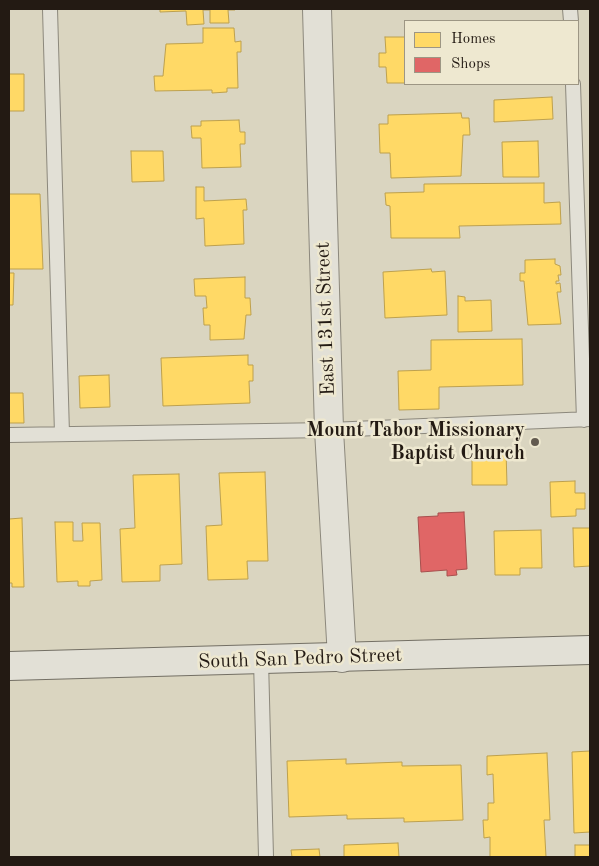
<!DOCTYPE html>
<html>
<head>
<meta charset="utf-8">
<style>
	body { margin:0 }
	#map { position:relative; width:599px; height:866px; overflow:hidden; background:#dad5c0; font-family:"Old Standard TT",serif }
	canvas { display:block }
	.frame { position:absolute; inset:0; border:10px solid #231a13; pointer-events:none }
	.legend { position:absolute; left:404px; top:20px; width:175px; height:65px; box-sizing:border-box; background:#eee8d0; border:1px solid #9d9684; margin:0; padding:6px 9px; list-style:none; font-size:15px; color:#231a13 }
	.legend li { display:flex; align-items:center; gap:10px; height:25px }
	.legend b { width:25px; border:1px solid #9d9684 }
</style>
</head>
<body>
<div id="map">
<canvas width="599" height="866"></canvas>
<div class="frame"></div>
<ul class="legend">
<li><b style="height:14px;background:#ffd966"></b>Homes</li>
<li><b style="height:14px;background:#e06666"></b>Shops</li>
</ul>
</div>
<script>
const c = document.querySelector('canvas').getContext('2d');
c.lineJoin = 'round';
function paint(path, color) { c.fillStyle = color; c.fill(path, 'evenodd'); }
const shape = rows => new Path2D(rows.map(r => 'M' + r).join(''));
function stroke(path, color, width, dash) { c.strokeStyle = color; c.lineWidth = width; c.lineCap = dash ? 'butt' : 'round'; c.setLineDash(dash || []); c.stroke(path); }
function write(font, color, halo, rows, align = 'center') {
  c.font = font + ' "Old Standard TT",serif'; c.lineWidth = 5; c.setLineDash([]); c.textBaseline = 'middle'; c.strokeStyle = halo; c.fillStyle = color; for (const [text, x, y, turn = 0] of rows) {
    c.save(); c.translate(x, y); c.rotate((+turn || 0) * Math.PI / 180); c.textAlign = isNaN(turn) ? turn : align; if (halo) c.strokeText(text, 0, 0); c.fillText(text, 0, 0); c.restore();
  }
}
const homes = shape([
	[160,9,235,9,235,10,228,10,229,23,210,23,210,10,203,10,204,24,187,25,186,11,160,12,160,9],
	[203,28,234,28,235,42,241,41,241,52,237,52,238,88,227,88,227,92,212,93,212,90,155,91,154,76,163,76,166,44,203,43,203,28],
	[385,37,405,37,405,83,387,83,386,67,379,67,379,53,386,53,385,37],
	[9,74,24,74,24,111,9,111,9,74],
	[552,97,553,119,494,122,494,100,552,97],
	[461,113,462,118,469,118,470,135,463,135,461,176,391,178,390,153,380,153,379,124,388,124,388,115,461,113],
	[239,120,240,132,245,132,245,144,240,144,241,167,202,168,201,138,192,138,191,126,201,126,201,121,239,120],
	[538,141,539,177,503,177,502,142,538,141],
	[131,151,163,151,164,181,132,182,131,151],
	[544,183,544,203,560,202,561,224,459,226,460,238,391,238,390,206,386,205,385,193,424,192,424,184,544,183],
	[196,187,204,187,204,201,246,199,247,210,243,210,244,244,205,246,204,218,196,219,196,187],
	[9,194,40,194,43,269,9,269,9,194],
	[555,259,555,264,560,266,561,275,558,275,559,281,556,281,556,284,560,283,561,292,557,292,561,324,528,325,524,281,520,281,520,273,525,273,525,260,555,259],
	[431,269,432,272,445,271,447,315,385,318,383,272,431,269],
	[9,273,14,273,13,305,9,305,9,273],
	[245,277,245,298,250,298,251,315,246,315,244,339,210,340,210,325,204,325,203,308,207,308,206,296,195,296,194,279,245,277],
	[458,296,465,297,465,301,491,300,492,331,458,332,458,296],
	[522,339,523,385,439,387,439,409,399,410,398,371,431,370,431,340,522,339],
	[248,355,248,365,253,365,253,381,249,381,250,403,163,406,161,358,248,355],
	[109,375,110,407,80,408,79,376,109,375],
	[9,393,23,393,24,423,9,423,9,393],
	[506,450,507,485,472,485,472,451,506,450],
	[265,472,268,561,247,561,248,579,208,580,206,526,222,525,219,473,265,472],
	[179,474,182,564,160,565,160,581,122,582,120,529,135,528,133,475,179,474],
	[575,481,575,493,585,493,585,509,576,509,576,516,551,517,550,482,575,481],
	[22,518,24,587,12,587,12,583,9,583,9,519,22,518],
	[55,522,73,522,73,541,83,541,82,523,100,523,102,580,90,581,90,586,78,586,78,581,57,582,55,522],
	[573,528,590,528,590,566,574,567,573,528],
	[541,530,542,568,520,568,520,575,495,575,494,531,541,530],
	[590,751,590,832,574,833,572,752,590,751],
	[547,753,550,820,544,820,546,857,490,857,490,837,484,838,483,820,488,820,488,803,494,803,493,774,487,775,487,756,547,753],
	[346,759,346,764,402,762,402,766,461,765,463,820,404,822,404,818,347,819,347,815,289,817,287,761,346,759],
	[398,843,399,857,344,857,344,845,398,843],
	[575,845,590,845,590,857,575,857,575,845],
	[319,849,320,857,292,857,291,850,319,849]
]);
paint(homes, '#ffd966');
stroke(homes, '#bda04d', 1);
const shops = shape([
	[464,512,467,569,456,570,457,575,447,576,447,570,421,572,418,517,438,516,438,513,464,512]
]);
paint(shops, '#e06666');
stroke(shops, '#a74f4d', 1);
const lane = shape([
	[50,9,62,434],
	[570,9,571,21],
	[573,84,584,420],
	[9,435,329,430,590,419],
	[261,660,266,857]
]);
const street = shape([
	[317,9,329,430,342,658]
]);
const secondary = shape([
	[9,666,590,650]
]);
stroke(lane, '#8c887c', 16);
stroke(street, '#8c887c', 30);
stroke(secondary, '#736f64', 30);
stroke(lane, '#e2e0d6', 14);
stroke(street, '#e2e0d6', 28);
stroke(secondary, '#e2e0d6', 28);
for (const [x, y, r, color] of [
	[535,442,5,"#635b50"]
]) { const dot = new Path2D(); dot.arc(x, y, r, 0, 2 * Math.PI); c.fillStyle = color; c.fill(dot); stroke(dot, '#eee8d0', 2); }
write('20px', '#231a13', '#eee8d0', [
	["East 131st Street",326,319,-92],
	["South San Pedro Street",300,659,-2]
]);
write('bold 20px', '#231a13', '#eee8d0', [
	["Mount Tabor Missionary",525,431],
	["Baptist Church",525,454]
], 'right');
</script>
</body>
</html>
